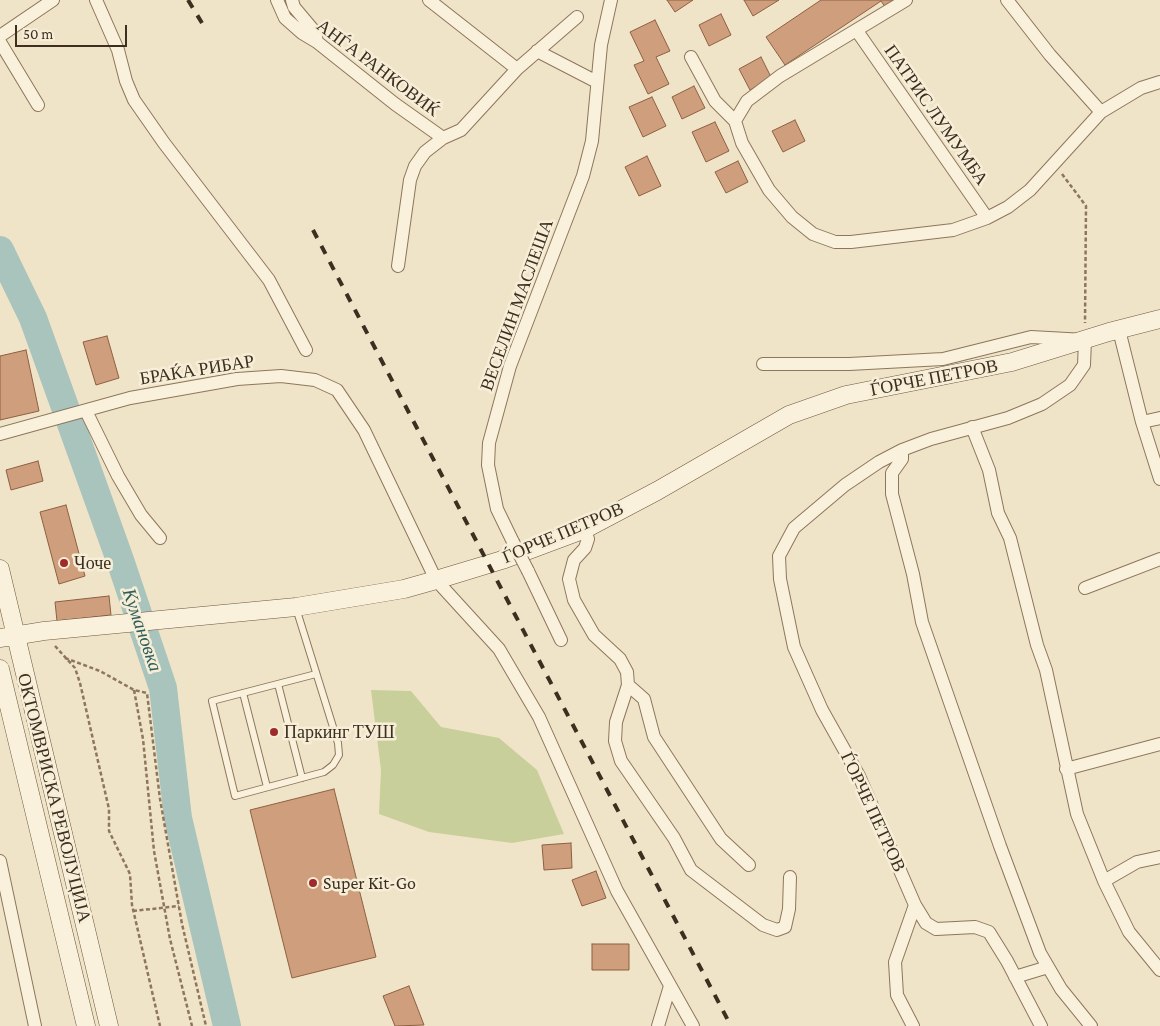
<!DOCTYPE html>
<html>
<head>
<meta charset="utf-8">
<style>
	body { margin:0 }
	#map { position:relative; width:1160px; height:1026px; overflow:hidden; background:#f0e4c8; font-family:"Crimson Pro",serif }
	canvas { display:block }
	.scale { position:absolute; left:15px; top:25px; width:112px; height:22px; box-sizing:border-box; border:2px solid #3d2e20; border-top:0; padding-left:6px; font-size:15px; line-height:18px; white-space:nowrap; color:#3d2e20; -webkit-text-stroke:4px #f7eed8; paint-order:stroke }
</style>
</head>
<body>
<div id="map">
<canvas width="1160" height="1026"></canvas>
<div class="scale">50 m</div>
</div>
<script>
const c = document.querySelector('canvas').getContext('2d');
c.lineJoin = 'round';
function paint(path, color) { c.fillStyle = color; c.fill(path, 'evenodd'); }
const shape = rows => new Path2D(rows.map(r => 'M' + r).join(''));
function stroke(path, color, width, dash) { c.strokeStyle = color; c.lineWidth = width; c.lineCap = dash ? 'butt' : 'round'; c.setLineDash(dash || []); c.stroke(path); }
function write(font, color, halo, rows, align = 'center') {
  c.font = font + ' "Crimson Pro",serif'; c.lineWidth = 5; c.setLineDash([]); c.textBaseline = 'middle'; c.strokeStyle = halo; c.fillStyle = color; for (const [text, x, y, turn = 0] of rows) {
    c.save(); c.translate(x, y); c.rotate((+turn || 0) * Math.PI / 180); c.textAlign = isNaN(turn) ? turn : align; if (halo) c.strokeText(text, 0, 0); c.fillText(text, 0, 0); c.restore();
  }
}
paint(shape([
	[371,690,411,691,441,727,499,738,537,770,564,834,512,843,429,832,379,814,381,770]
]), '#c9cf9b');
stroke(shape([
	[0,250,33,318,120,560,163,688,178,818,227,1026]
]), '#a9c4bc', 28);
const building = shape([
	[667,0,693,0,675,12,667,0],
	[744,0,779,0,753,16,744,0],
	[821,0,904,0,888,11,881,1,785,65,766,37,821,0],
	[721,14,731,35,709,46,699,25,721,14],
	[655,20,670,51,656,57,669,84,648,94,634,65,644,61,630,32,655,20],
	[761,57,772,79,750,90,739,69,761,57],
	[694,86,705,108,682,119,672,97,694,86],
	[652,97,666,126,643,137,629,107,652,97],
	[795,120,805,141,783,152,772,131,795,120],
	[715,122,729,151,706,162,692,132,715,122],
	[647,156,661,186,639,196,625,167,647,156],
	[738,161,748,182,726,193,715,172,738,161],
	[107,336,119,378,96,385,83,342,107,336],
	[26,350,39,411,0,420,0,356,26,350],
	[38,461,43,481,11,490,6,470,38,461],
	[66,505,85,576,59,584,40,512,66,505],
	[109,596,111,615,57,621,55,602,109,596],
	[334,789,376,957,292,978,250,810,334,789],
	[571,843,572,868,544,870,542,845,571,843],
	[596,871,606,898,582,906,572,880,596,871],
	[592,944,629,944,629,970,592,970,592,944],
	[409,986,424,1025,395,1026,383,996,409,986]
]);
paint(building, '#cf9f7d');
stroke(building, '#8d5f41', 1);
const lane = shape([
	[296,608,338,743,339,755,333,765,324,772,235,796,212,701,316,674],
	[278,684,302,778],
	[243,693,267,787]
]);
const street = shape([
	[96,0,118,50,126,81,134,100,164,143,269,280,306,350],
	[277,0,285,18,302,33,317,42,395,104,443,138],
	[292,0,294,7,315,32,317,42],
	[429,0,517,69],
	[1007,0,1050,55,1101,112],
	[857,31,987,218],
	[0,36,53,0],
	[0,42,38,105],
	[537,51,597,82],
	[691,57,715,101,735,121,742,143,769,190,792,217,813,234,835,242,851,242,953,230,987,218,1008,207,1030,190,1101,112,1141,88,1160,82],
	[735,121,747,101,780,76,906,0],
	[398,266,410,180,415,166,425,152,443,138,461,130,517,69,577,17],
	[1119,330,1142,422,1160,479],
	[763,364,849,364,943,359,1031,337,1085,340,1084,365,1070,385,1042,404,1008,418,931,439,902,450,879,462,845,485,794,528,779,556,780,579,794,647,822,710,859,776,915,905,926,923,936,929,975,927,989,932,1007,961,1041,1026],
	[86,411,118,476,141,515,160,538],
	[1142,422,1160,418],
	[972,427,989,470,998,513,1010,538,1037,645,1046,670,1077,814,1104,881,1129,932,1160,970],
	[0,434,130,398,237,379,281,376,315,380,337,390,364,430,436,580,499,649,539,717,617,891,693,1026],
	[902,450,902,459,892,473,892,494,913,574,922,622,1000,846,1040,953,1061,989,1091,1026],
	[585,529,588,539,585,548,574,560,569,579,574,600,594,635,620,659,627,672,628,685,616,722,615,741,621,761,674,838,691,870,763,925,777,930,785,927,789,909,790,877],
	[513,542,497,509,488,465,489,443,510,366,583,176,592,141,601,45,611,0],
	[528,571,561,640],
	[1085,588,1160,559],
	[628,685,644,699,654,737,721,839,749,865],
	[1066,769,1160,744],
	[0,861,35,1026],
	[1104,881,1137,862,1160,857],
	[1015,977,1048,967],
	[658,1026,670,986],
	[913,1026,897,995,895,962,915,905]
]);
const secondary = shape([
	[0,569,109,1026],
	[0,638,44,631,296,607,404,589,436,580,502,560,585,529,657,491,789,415,846,395,1012,362,1109,332,1160,319],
	[0,669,86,1026]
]);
stroke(lane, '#8d765c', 8);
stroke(street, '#8d765c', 14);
stroke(secondary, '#6f573f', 19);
stroke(shape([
	[1062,174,1086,206,1085,323],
	[55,646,75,668,80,683,109,809,109,831,130,874,132,905,160,1026],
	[65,658,100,671,134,690,147,693,160,799,182,924,206,1026],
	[134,690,143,739,154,851,170,939,192,1026],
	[133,911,179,906]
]), '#8d765c', 2.5, [4, 2.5]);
stroke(lane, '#faf1dc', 6);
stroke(street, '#faf1dc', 12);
stroke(secondary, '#faf1dc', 18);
stroke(shape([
	[188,0,202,23],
	[313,230,731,1026]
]), '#3d2e20', 4, [9, 9]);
const streetBridge = shape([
	[513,542,528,571]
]);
stroke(streetBridge, '#8d765c', 14, []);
stroke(streetBridge, '#faf1dc', 12);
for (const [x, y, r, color] of [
	[64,563,5,"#9e2a2b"],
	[274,732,5,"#9e2a2b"],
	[313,883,5,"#9e2a2b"]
]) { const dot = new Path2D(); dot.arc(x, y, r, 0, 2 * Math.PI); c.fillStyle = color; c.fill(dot); stroke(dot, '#f7eed8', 2); }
write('18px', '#3d2e20', '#f7eed8', [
	["АНЃА РАНКОВИЌ",378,68,37],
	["ПАТРИС ЛУМУМБА",936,115,55],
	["ВЕСЕЛИН МАСЛЕША",517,305,-70],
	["БРАЌА РИБАР",197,370,-9],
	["ЃОРЧЕ ПЕТРОВ",934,378,-11],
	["ЃОРЧЕ ПЕТРОВ",563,533,-23],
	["ОКТОМВРИСКА РЕВОЛУЦИЈА",54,798,76],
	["ЃОРЧЕ ПЕТРОВ",873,812,65]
]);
write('18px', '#3d2e20', '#f7eed8', [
	["Чоче",74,563],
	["Паркинг ТУШ",284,732],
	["Super Kit-Go",323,883]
], 'left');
write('italic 19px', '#2f5d5a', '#f7eed8', [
	["Кумановка",142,630,71]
]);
</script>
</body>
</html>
